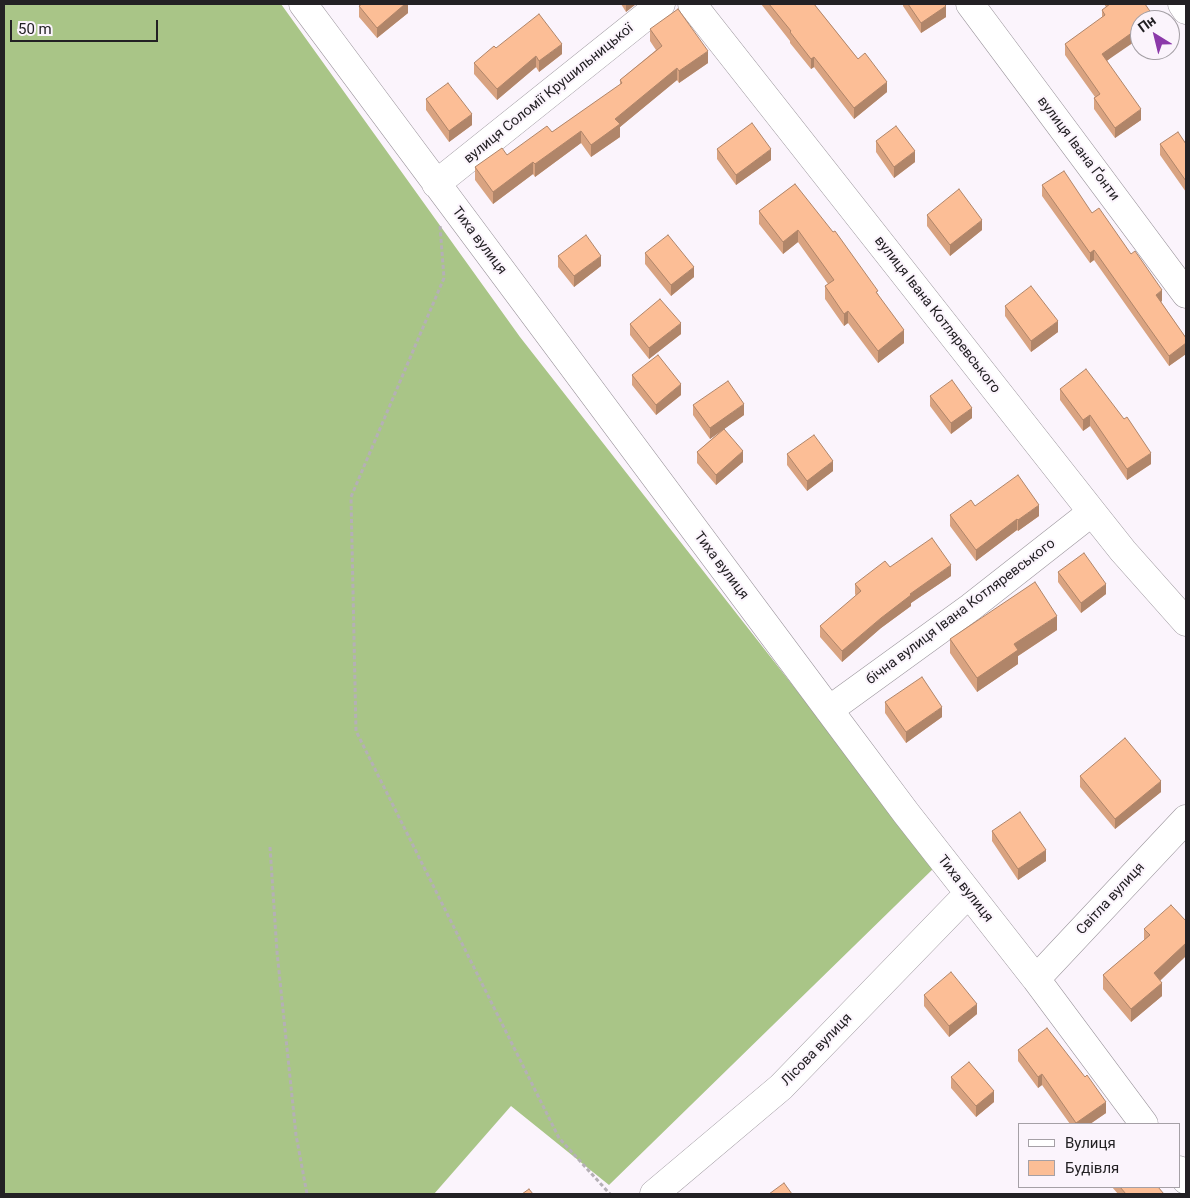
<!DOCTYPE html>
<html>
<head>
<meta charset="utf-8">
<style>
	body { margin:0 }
	#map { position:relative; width:1190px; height:1198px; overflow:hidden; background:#fbf4fc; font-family:Roboto,sans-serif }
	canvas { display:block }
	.frame { position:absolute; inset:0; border:5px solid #232124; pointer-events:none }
	.legend { position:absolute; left:1018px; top:1123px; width:162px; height:65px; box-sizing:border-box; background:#fbf4fc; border:1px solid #a5a0a6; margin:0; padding:6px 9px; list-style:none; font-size:15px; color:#232124 }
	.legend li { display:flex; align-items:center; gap:10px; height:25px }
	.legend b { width:25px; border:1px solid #a5a0a6 }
	.north { position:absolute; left:1130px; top:10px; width:50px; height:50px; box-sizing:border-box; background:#fbf4fc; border:1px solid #a5a0a6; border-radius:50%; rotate:324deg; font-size:14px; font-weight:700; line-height:20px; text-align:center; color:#232124 }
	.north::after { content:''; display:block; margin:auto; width:18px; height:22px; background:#8b39a9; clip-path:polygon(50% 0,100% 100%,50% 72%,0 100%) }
	.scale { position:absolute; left:10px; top:20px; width:148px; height:22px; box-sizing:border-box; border:2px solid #232124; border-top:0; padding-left:6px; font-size:15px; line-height:18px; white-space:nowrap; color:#232124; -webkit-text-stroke:4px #fbf4fc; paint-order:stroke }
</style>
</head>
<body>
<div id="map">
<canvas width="1190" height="1198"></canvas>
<div class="frame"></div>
<ul class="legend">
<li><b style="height:6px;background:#fff"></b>Вулиця</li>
<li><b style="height:14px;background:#fcbe96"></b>Будівля</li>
</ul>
<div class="north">Пн</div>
<div class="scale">50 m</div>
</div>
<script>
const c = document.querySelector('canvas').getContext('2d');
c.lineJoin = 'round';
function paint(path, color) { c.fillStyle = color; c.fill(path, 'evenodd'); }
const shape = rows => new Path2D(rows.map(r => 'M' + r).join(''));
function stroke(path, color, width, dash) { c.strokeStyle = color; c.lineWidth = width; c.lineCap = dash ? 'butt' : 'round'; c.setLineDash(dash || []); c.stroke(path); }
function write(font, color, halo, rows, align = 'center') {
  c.font = font + ' Roboto,sans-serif'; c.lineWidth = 4; c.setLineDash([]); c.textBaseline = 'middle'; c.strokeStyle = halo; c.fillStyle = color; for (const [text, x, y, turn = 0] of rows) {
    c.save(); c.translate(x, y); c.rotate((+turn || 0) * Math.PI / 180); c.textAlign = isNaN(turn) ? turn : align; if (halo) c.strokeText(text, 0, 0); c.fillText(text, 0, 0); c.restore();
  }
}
paint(shape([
	[4,4,281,4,520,337,935,867,609,1185,511,1106,434,1194,4,1194]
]), '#a9c587');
const minor = shape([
	[303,4,829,710,906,813,1036,979,1144,1124],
	[692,4,1092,512,1123,551,1186,622],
	[970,4,1186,294],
	[1182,4,1186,10],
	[436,184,661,4],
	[829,710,971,607,1092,512],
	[1036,979,1186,819],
	[1179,1170,1186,1180],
	[654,1194,781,1087,968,894]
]);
stroke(minor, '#9c969d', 29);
stroke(shape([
	[440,226,444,278,351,497,356,731,559,1138,610,1194],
	[270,847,277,952,296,1135,307,1194]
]), '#b5b0b6', 3, [4, 2.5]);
stroke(minor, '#fff', 28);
paint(shape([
	[408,4,408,13,377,38,359,17,359,6],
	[621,4,636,4,626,12],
	[761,4,814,4,858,59,887,92,854,119,814,67,811,69,790,43,790,41],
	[903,4,944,4,946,17,921,33,903,6],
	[1104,4,1145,4,1154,20,1107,61,1141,120,1115,138,1094,109,1094,98,1095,97,1065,55,1065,44,1102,18,1102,10,1106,7],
	[650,29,708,63,679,83,677,80,620,127,620,137,591,157,581,143,535,177,533,174,493,204,475,180,475,167,507,155,552,132,620,85,620,80,656,50,650,41],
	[562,54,539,72,536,67,497,100,474,74,474,63],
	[426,99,472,125,449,142,426,110],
	[876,141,915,162,894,178,876,152],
	[1160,144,1186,144,1186,192,1160,155],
	[717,149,771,160,736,185,717,159],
	[795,184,878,294,904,343,878,363,848,323,844,326,825,299,825,286,828,284,798,242,783,254,759,224,759,211],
	[1042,185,1092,213,1162,301,1161,302,1186,338,1186,354,1169,366,1094,260,1090,263,1042,196],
	[927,215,982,230,950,256,927,226],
	[645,253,694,277,671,296,645,264],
	[558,256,601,266,574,287,558,267],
	[1005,306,1058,332,1031,352,1005,316],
	[630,324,681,334,649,359,630,335],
	[632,375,681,395,656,415,632,385],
	[1060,389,1151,464,1127,480,1090,426,1083,431,1060,400],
	[930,396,972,418,951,434,930,406],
	[693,405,744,415,724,429,743,462,716,485,697,463,697,452,723,429,710,439,693,415],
	[787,454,833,471,807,491,787,465],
	[975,506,1039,516,1018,531,1017,530,976,561,950,526,950,515],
	[890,567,951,576,911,603,911,606,881,628,842,662,820,637,820,626,856,596,855,594,855,584],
	[1058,572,1106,594,1081,613,1058,582],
	[1057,630,1018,656,1018,664,977,692,950,653,950,639],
	[885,702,942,717,906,743,885,713],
	[1080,776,1161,792,1115,829,1080,787],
	[992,831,1046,861,1018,880,992,841],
	[1186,921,1186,956,1160,981,1162,996,1131,1022,1103,989,1103,975,1144,940,1144,929],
	[924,995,977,1014,949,1037,924,1006],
	[1018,1050,1106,1113,1090,1124,1070,1124,1042,1085,1038,1088,1018,1061],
	[951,1077,994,1102,976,1117,951,1088],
	[1112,1187,1158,1187,1164,1194,1118,1194]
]), '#d9a381');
paint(shape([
	[405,4,408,4,408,13,377,38,377,28],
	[626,4,636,4,626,12],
	[946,6,946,17,921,33,921,23],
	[1140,27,1140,38,1102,64,1102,54],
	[562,44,562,54,539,72,539,61],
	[708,51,708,63,679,83,679,71],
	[536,56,536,67,497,100,497,89],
	[814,57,814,67,811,69,811,59],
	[677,68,677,80,620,127,620,137,591,157,591,145,615,119],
	[887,82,887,92,854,119,854,108],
	[1141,109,1141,120,1115,138,1115,128],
	[472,114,472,125,449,142,449,131],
	[581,131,581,143,535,177,535,164],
	[771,149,771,160,736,185,736,175],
	[915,151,915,162,894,178,894,167],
	[533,162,533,174,493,204,493,192],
	[982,220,982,230,950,256,950,245],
	[798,230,798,242,783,254,783,242],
	[1094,250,1094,260,1090,263,1090,253],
	[601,256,601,266,574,287,574,276],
	[694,267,694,277,671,296,671,285],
	[1162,290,1162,301,1156,305,1156,295],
	[848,311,848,323,844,326,844,314],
	[1058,321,1058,332,1031,352,1031,341],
	[681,323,681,334,649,359,649,348],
	[904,330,904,343,878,363,878,351],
	[1186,343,1186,354,1169,366,1169,356],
	[681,384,681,395,656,415,656,405],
	[744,404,744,415,710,439,710,428],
	[972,408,972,418,951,434,951,423],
	[1090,415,1090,426,1083,431,1083,420],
	[743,451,743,462,716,485,716,475],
	[1151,453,1151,464,1127,480,1127,469],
	[833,461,833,471,807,491,807,481],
	[1039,505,1039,516,1018,531,1018,520],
	[1017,519,1017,530,976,561,976,550],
	[951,565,951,576,911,603,911,606,881,628,842,662,842,651,910,594],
	[1106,584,1106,594,1081,613,1081,603],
	[1057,616,1057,630,1018,656,1018,664,977,692,977,678,1014,644],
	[942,707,942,717,906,743,906,732],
	[1161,781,1161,792,1115,829,1115,819],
	[1046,850,1046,861,1018,880,1018,869],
	[1186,943,1186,956,1154,986,1154,973],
	[1162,983,1162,996,1131,1022,1131,1009],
	[977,1004,977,1014,949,1037,949,1026],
	[1042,1074,1042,1085,1038,1088,1038,1077],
	[994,1091,994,1102,976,1117,976,1106],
	[1106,1102,1106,1113,1090,1124,1076,1124,1076,1123]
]), '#b08569');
const building = shape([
	[362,4,405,4,377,28,359,6,362,4],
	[769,4,814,4,858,59,865,53,887,82,854,108,814,57,811,59,790,32,791,31,769,4],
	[908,4,944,4,946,6,921,23,908,4],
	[1110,4,1145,4,1154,17,1150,20,1140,20,1140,27,1102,54,1141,109,1115,128,1094,98,1100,94,1065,44,1105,15,1102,10,1110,4],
	[678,9,708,51,679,71,677,68,615,119,620,124,591,145,581,131,535,164,533,162,493,192,475,167,502,148,507,155,547,126,552,132,622,83,620,80,662,46,650,29,678,9],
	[539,14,562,44,539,61,536,56,497,89,474,63,494,46,496,48,539,14],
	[448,83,472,114,449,131,426,99,448,83],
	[752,123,771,149,736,175,717,149,752,123],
	[896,126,915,151,894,167,876,141,896,126],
	[1178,132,1186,144,1186,181,1160,144,1178,132],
	[1064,171,1092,213,1099,208,1131,254,1135,251,1162,290,1156,295,1186,338,1186,343,1169,356,1094,250,1090,253,1042,185,1064,171],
	[795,184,833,232,835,231,878,291,876,292,904,330,878,351,848,311,844,314,825,286,834,280,798,230,783,242,759,211,795,184],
	[959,189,982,220,950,245,927,215,959,189],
	[586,235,601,256,574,276,558,256,586,235],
	[668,235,694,267,671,285,645,253,668,235],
	[1031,286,1058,321,1031,341,1005,306,1031,286],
	[660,299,681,323,649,348,630,324,660,299],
	[658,355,681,384,656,405,632,375,658,355],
	[1086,369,1124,419,1127,417,1151,453,1127,469,1090,415,1083,420,1060,389,1086,369],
	[952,380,972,408,951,423,930,396,952,380],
	[728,381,744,404,710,428,693,405,728,381],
	[724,429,743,451,716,475,697,452,724,429],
	[814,435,833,461,807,481,787,454,814,435],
	[1018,475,1039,505,1018,520,1017,519,976,550,950,515,971,500,975,506,1018,475],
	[932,538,951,565,910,594,911,595,881,618,842,651,820,626,861,591,855,584,885,561,890,567,932,538],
	[1084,553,1106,584,1081,603,1058,572,1084,553],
	[1035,582,1057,616,1014,644,1018,650,977,678,950,639,1035,582],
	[922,677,942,707,906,732,885,702,922,677],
	[1125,738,1161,781,1115,819,1080,776,1125,738],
	[1020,812,1046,850,1018,869,992,831,1020,812],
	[1171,905,1186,921,1186,943,1154,973,1162,983,1131,1009,1103,975,1150,935,1144,929,1171,905],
	[951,972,977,1004,949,1026,924,995,951,972],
	[1047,1028,1085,1077,1087,1075,1106,1102,1076,1123,1042,1074,1038,1077,1018,1050,1047,1028],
	[969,1062,994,1091,976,1106,951,1077,969,1062],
	[784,1183,792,1194,769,1194,784,1183],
	[1120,1187,1158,1187,1164,1194,1126,1194,1120,1187],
	[529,1189,533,1194,522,1194,529,1189]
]);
paint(building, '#fcbe96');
stroke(building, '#b08569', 1);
write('14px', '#232124', '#fbf4fc', [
	["вулиця Соломії Крушильницької",549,94,-39],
	["вулиця Івана Ґонти",1078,149,53],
	["Тиха вулиця",479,241,53],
	["вулиця Івана Котляревського",937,315,52],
	["Тиха вулиця",721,566,53],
	["бічна вулиця Івана Котляревського",961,612,-37],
	["Тиха вулиця",965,889,52],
	["Світла вулиця",1111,899,-47],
	["Лісова вулиця",817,1050,-46]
]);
</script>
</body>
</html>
